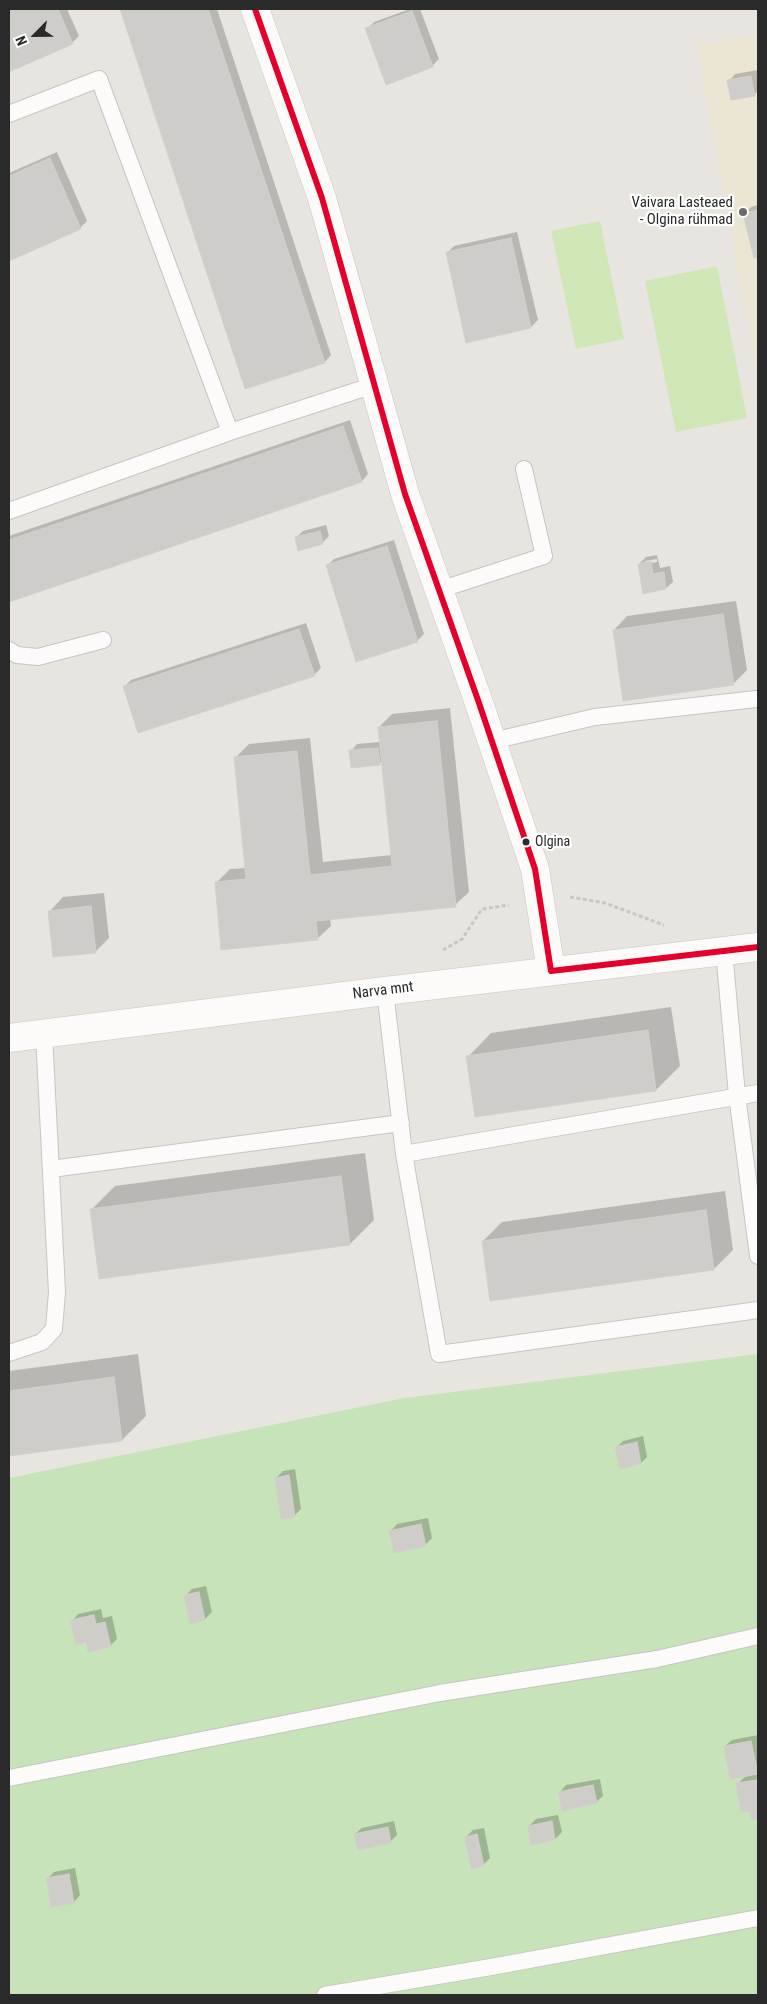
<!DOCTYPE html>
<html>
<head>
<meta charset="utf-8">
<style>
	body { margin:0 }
	#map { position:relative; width:767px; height:2004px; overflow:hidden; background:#e8e5e0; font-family:"Roboto Condensed",sans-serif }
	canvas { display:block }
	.frame { position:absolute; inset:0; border:10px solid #2a2a2a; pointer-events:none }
	.north { position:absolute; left:10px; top:10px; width:50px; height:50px; -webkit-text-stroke:4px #fff; paint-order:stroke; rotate:247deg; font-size:14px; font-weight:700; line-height:20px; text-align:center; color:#2a2a2a }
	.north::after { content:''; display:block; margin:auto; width:18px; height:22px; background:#2a2a2a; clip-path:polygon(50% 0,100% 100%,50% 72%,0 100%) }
</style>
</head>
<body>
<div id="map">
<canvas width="767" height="2004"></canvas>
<div class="frame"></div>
<div class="north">N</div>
</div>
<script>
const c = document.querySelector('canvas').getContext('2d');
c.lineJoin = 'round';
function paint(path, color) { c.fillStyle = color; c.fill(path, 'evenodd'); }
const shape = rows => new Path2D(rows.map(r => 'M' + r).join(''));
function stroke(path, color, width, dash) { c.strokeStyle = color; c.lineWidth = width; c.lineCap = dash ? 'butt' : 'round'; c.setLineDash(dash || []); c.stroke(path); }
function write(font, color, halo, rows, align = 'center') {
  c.font = font + ' "Roboto Condensed",sans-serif'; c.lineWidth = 4.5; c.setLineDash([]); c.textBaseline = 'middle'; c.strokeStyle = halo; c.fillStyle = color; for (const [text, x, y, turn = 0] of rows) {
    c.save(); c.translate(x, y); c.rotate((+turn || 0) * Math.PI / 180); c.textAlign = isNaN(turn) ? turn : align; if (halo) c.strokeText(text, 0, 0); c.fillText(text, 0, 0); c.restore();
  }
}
paint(shape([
	[758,34,758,379,696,45]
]), '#ebe5d4');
paint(shape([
	[758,1354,758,1995,9,1995,9,1478,405,1398]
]), '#c6e3b9');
paint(shape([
	[600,221,624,339,576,349,551,231],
	[717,266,747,418,676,432,645,281]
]), '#d0e7b7');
paint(shape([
	[9,9,67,9,79,36,73,42,9,71],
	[121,9,217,9,331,355,325,362,246,388],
	[410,9,420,9,439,59,432,66,367,29,374,22],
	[758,70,758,91,754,95,729,81,735,74],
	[57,152,87,221,80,228,9,260,9,173],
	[758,205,758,256,755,257,744,214,751,207],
	[517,232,538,320,531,327,467,342,447,253,454,246],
	[350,420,368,474,362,481,9,601,9,536],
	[326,525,329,536,322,543,296,538,303,531],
	[394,540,424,634,417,641,327,566,334,559],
	[657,555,660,568,670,566,673,582,666,588,639,564,646,557],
	[657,559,657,562,645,564,645,561],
	[736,601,747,670,733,684,614,630,627,616],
	[306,623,321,668,314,675,124,687,131,680],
	[450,708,469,892,455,905,330,918,331,926,317,939,216,883,230,869,246,868,235,758,249,744,310,738,323,862,392,855,382,761,379,764,351,751,357,744,380,742,379,727,392,714],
	[104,893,109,938,95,952,50,911,63,897],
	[671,1007,680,1066,656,1090,468,1057,491,1033],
	[365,1153,374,1220,350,1244,91,1210,115,1186],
	[725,1191,733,1250,714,1269,483,1241,502,1222],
	[138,1354,146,1416,122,1440,9,1455,9,1371],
	[643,1436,647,1457,641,1463,616,1448,623,1441],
	[295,1469,301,1509,294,1516,276,1478,283,1471],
	[428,1518,432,1538,425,1545,391,1531,397,1524],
	[206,1586,212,1612,205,1619,185,1596,192,1589],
	[101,1609,103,1618,112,1616,117,1639,110,1646,87,1641,72,1621,78,1614],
	[758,1735,758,1771,755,1775,758,1774,758,1817,752,1818,751,1809,738,1783,747,1775,725,1746,732,1740],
	[600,1779,603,1796,596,1802,560,1792,566,1785],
	[558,1815,562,1832,555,1839,529,1826,536,1819],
	[394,1821,397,1835,390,1842,355,1834,362,1828],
	[484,1828,490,1858,483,1865,466,1837,473,1830],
	[75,1868,80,1895,74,1902,47,1879,54,1872]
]), '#0003');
const building = shape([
	[15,9,58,9,73,44,9,72,9,12,15,9],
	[120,9,208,9,325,363,245,389,120,9],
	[412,11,433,67,386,85,365,28,412,11],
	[751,76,755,96,731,100,727,80,751,76],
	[50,158,81,229,9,261,9,176,50,158],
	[758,210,758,257,754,258,743,213,758,210],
	[511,238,531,328,466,343,446,252,511,238],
	[343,426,362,482,9,602,9,540,343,426],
	[320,531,323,544,298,551,295,537,320,531],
	[387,546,418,642,356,662,326,565,387,546],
	[651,561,653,574,664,572,666,589,643,594,638,564,651,561],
	[723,614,734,685,623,701,613,630,723,614],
	[299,629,315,676,138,733,123,686,299,629],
	[437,721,456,907,316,921,318,940,221,950,215,882,246,879,234,757,297,751,310,875,392,866,378,727,437,721],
	[378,748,380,765,351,768,349,750,378,748],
	[91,906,96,953,53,957,48,911,91,906],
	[648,1030,656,1091,475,1117,466,1056,648,1030],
	[341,1176,350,1245,99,1279,90,1209,341,1176],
	[706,1210,714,1270,490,1301,482,1241,706,1210],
	[114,1377,122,1441,9,1456,9,1391,114,1377],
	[637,1442,641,1464,620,1469,615,1447,637,1442],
	[289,1475,295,1517,281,1519,275,1478,289,1475],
	[421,1524,426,1546,394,1553,389,1531,421,1524],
	[199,1592,205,1620,190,1624,184,1595,199,1592],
	[94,1615,96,1624,105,1622,111,1647,88,1652,86,1642,76,1645,70,1620,94,1615],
	[751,1741,758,1774,730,1779,724,1746,751,1741],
	[757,1780,758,1819,751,1820,750,1811,741,1812,736,1783,757,1780],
	[593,1785,597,1803,562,1811,558,1792,593,1785],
	[552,1821,555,1840,531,1845,528,1826,552,1821],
	[388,1827,391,1843,358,1850,354,1834,388,1827],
	[477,1834,484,1866,471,1869,465,1837,477,1834],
	[69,1874,74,1903,51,1907,46,1878,69,1874]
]);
paint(building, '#cfcdc9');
stroke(building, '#d3d0cc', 1);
const service = shape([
	[9,114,99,79,230,432],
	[9,511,230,432,374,385],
	[439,590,544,556,524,469],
	[9,650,17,655,38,657,103,640],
	[492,741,595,717,756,699],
	[724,951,737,1095,758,1256],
	[385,991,404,1154,439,1354,758,1310],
	[404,1154,758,1093],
	[51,1169,401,1123],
	[9,1353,42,1342,54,1329,57,1292,44,1034],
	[9,1778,440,1693,657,1659,758,1636],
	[325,1995,491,1967,758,1918]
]);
const minor = shape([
	[255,9,322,198,405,494,479,703,535,869,551,971],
	[9,1038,385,991,758,947]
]);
stroke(service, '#c6c4c5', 18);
stroke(minor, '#c6c4c5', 29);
stroke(shape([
	[570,897,605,903,664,925],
	[443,950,462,939,482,909,509,905]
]), '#c8c7c7', 3, [4, 2.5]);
stroke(service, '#fcfbfa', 16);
stroke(minor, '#fcfbfa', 28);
stroke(shape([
	[255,9,322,198,405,494,479,703,535,869,551,971],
	[551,971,758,947]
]), '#e4002b', 6);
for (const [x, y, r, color] of [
	[743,212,5,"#6c6b6a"],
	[526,842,4.5,"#2a2a2a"]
]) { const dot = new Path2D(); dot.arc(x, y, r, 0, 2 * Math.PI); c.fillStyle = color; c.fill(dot); stroke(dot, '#fff', 2); }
write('14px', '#2a2a2a', '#fff', [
	["Olgina",535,842]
], 'left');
write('15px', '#2a2a2a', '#fff', [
	["Vaivara Lasteaed",733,203],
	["- Olgina rühmad",733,220]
], 'right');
write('15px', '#2a2a2a', '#fff', [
	["Narva mnt",383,991,-7]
]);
</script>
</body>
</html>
